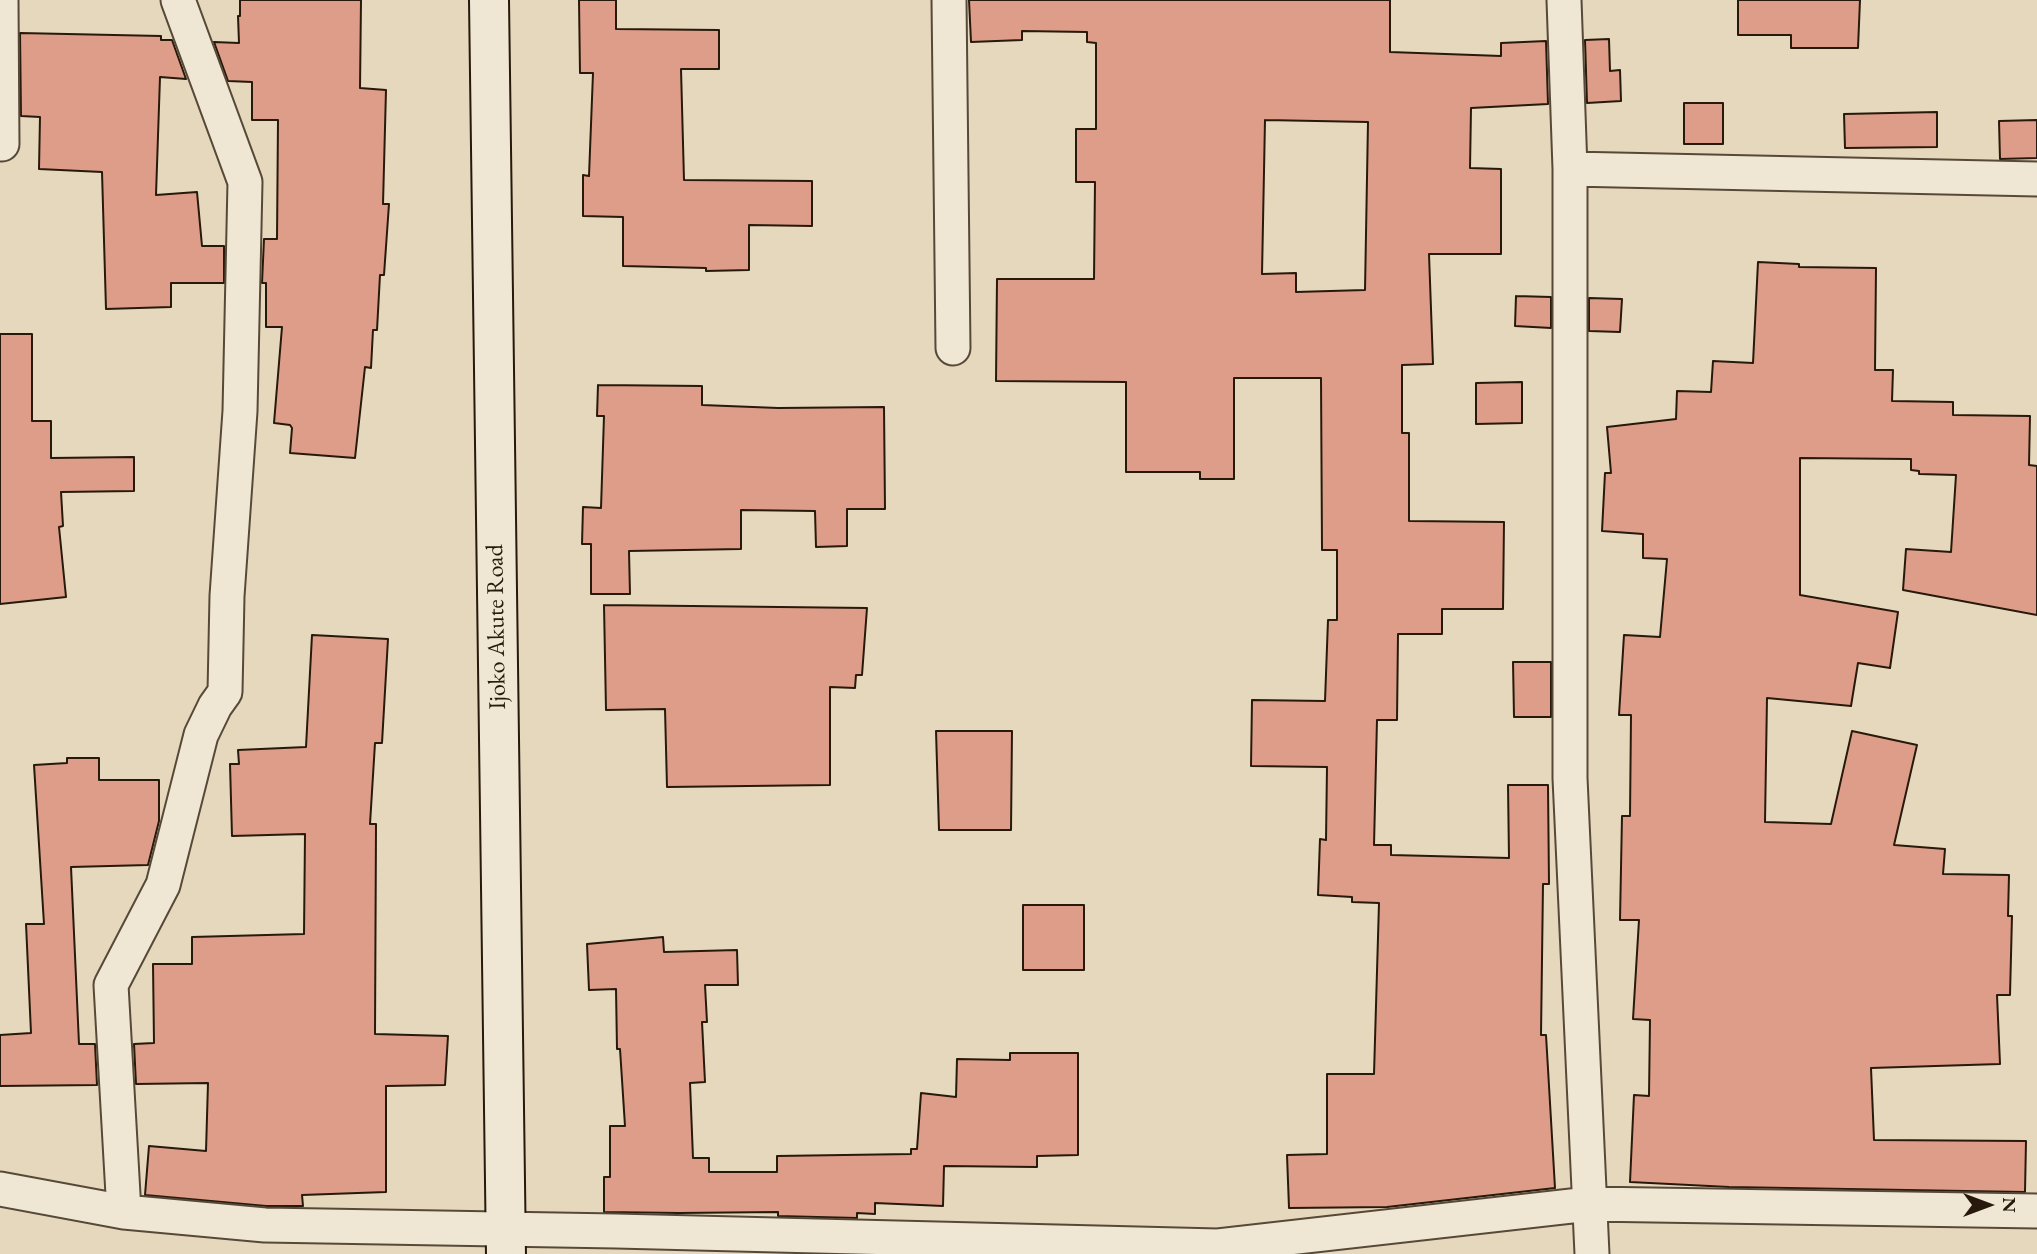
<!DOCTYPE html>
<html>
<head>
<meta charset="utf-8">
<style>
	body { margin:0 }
	#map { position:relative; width:2037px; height:1254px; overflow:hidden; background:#e6d8bd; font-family:"EB Garamond",serif }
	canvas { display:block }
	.north { position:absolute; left:1953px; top:1170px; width:70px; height:70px; -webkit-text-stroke:5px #efe6d4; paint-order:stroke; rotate:90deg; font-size:19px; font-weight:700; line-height:28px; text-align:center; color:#27190b }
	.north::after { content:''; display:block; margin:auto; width:24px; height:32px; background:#27190b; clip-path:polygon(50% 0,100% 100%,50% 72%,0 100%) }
</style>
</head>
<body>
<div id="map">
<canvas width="2037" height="1254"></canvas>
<div class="north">N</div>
</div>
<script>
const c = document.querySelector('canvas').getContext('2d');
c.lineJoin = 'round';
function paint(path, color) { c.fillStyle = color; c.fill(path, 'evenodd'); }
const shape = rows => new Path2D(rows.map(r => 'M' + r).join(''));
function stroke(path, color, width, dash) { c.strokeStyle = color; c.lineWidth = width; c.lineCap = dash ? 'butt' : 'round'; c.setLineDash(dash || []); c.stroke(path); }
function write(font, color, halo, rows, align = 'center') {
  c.font = font + ' "EB Garamond",serif'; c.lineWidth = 5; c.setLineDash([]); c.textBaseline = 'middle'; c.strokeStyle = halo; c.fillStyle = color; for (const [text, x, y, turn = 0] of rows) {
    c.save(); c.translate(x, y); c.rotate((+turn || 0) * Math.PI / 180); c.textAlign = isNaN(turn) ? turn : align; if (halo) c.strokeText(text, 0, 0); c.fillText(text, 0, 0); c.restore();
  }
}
const building = shape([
	[240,0,361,0,360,88,386,90,383,204,389,204,384,275,380,275,377,330,373,330,371,368,365,367,355,458,290,453,292,428,290,425,274,423,282,327,266,327,266,283,262,283,264,239,277,239,278,120,252,120,252,82,228,81,214,42,239,43,238,16,240,16,240,0],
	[579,0,616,0,616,29,719,30,719,69,681,69,684,180,812,181,812,226,749,225,749,270,706,271,706,268,623,266,623,217,583,216,583,175,589,176,593,73,580,73,579,0],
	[969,0,1390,0,1390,52,1501,56,1501,43,1546,41,1548,104,1471,108,1470,168,1501,169,1501,254,1429,254,1433,364,1402,365,1402,433,1409,433,1409,521,1504,522,1503,609,1442,609,1442,634,1398,634,1397,720,1377,720,1374,845,1391,845,1391,855,1509,858,1508,785,1548,785,1549,884,1543,884,1541,1035,1546,1035,1555,1188,1387,1207,1289,1208,1287,1155,1327,1154,1327,1074,1374,1074,1379,903,1352,902,1352,897,1318,895,1320,839,1326,840,1327,767,1251,766,1252,700,1325,701,1328,620,1337,620,1337,550,1322,550,1321,378,1234,378,1234,479,1200,479,1200,472,1126,472,1126,382,996,381,997,279,1094,279,1095,182,1076,182,1076,129,1096,129,1096,43,1087,42,1087,32,1022,31,1022,40,971,42,969,0],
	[1265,120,1368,122,1365,290,1296,292,1296,273,1262,274,1265,120],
	[1738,0,1860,0,1858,48,1791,48,1791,35,1738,35,1738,0],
	[20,33,161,36,161,40,172,40,186,79,160,77,156,195,197,192,202,246,224,246,224,283,171,283,171,307,106,309,102,172,39,169,40,117,21,116,20,33],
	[1609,39,1610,71,1620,70,1621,101,1587,103,1585,40,1609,39],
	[1684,103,1723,103,1723,144,1684,144,1684,103],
	[1937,112,1937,147,1845,148,1844,114,1937,112],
	[2037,120,2037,158,2000,159,1999,121,2037,120],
	[1758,262,1799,264,1799,267,1876,268,1875,370,1893,370,1892,401,1953,402,1953,415,2030,416,2029,465,2037,466,2037,615,1903,590,1906,549,1951,552,1956,475,1919,474,1919,471,1911,470,1911,459,1800,458,1800,595,1898,612,1890,668,1858,663,1851,706,1767,698,1765,822,1831,824,1852,731,1917,745,1894,845,1945,849,1943,874,2009,875,2008,916,2012,916,2010,995,1997,995,2000,1064,1871,1068,1874,1140,2026,1141,2025,1192,1729,1187,1630,1182,1634,1095,1649,1096,1650,1020,1633,1019,1639,920,1620,920,1622,816,1630,816,1631,715,1619,715,1624,635,1660,637,1667,559,1643,558,1643,534,1602,531,1605,473,1611,473,1607,427,1676,419,1677,391,1711,392,1713,361,1753,363,1758,262],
	[1516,296,1551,297,1551,328,1515,326,1516,296],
	[1589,298,1622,299,1620,332,1589,331,1589,298],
	[0,334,32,334,32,421,51,421,51,458,134,457,134,491,61,492,63,526,59,527,66,597,0,604,0,334],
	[1522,382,1522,423,1476,424,1476,383,1522,382],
	[598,385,702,386,702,405,778,408,884,407,885,509,847,509,847,546,816,547,815,511,741,510,741,549,629,551,630,594,591,594,591,544,582,544,583,507,601,508,604,416,597,416,598,385],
	[604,605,867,608,862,675,856,675,855,688,830,687,830,785,667,787,665,709,606,710,604,605],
	[312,635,388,639,382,743,375,743,370,824,376,824,375,1034,448,1036,445,1085,386,1086,386,1192,302,1195,303,1206,266,1206,145,1195,149,1146,206,1151,208,1083,136,1084,134,1044,154,1043,153,964,192,964,192,937,304,934,305,834,232,836,230,764,239,764,238,750,306,747,312,635],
	[1513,662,1551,662,1551,717,1514,717,1513,662],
	[936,731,1012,731,1011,830,939,830,936,731],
	[67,758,99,758,99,780,159,780,159,821,148,865,71,867,79,1044,95,1044,97,1085,0,1086,0,1035,31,1033,26,924,44,924,34,765,67,763,67,758],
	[1023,905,1084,905,1084,970,1023,970,1023,905],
	[663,937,664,952,737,950,738,985,705,985,707,1022,702,1022,705,1082,690,1083,693,1158,709,1158,709,1172,777,1172,777,1156,911,1154,911,1149,917,1149,921,1093,956,1097,957,1059,1010,1060,1010,1053,1078,1053,1078,1155,1037,1156,1037,1167,944,1166,943,1206,875,1203,875,1214,857,1213,857,1218,778,1216,778,1212,679,1213,604,1212,604,1177,610,1177,610,1126,625,1126,620,1049,617,1049,616,989,589,990,587,944,663,937]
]);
paint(building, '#de9d89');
stroke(building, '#27190b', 2);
const minor = shape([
	[1,0,2,144],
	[949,0,953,348],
	[1564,0,1570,169,1570,778,1592,1254],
	[1570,169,2037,179],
	[0,1189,124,1212,265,1225,616,1231,1218,1246,1589,1204,2037,1211],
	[124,1212,111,985,163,885,201,735,215,706,225,692,227,596,240,411,245,182,178,0]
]);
const secondary = shape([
	[489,0,506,1254]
]);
stroke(minor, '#574938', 37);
stroke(secondary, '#27190b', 42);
stroke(minor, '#efe6d4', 33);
stroke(secondary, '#efe6d4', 38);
write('24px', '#27190b', '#efe6d4', [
	["Ijoko Akute Road",497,627,-91]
]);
</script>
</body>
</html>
